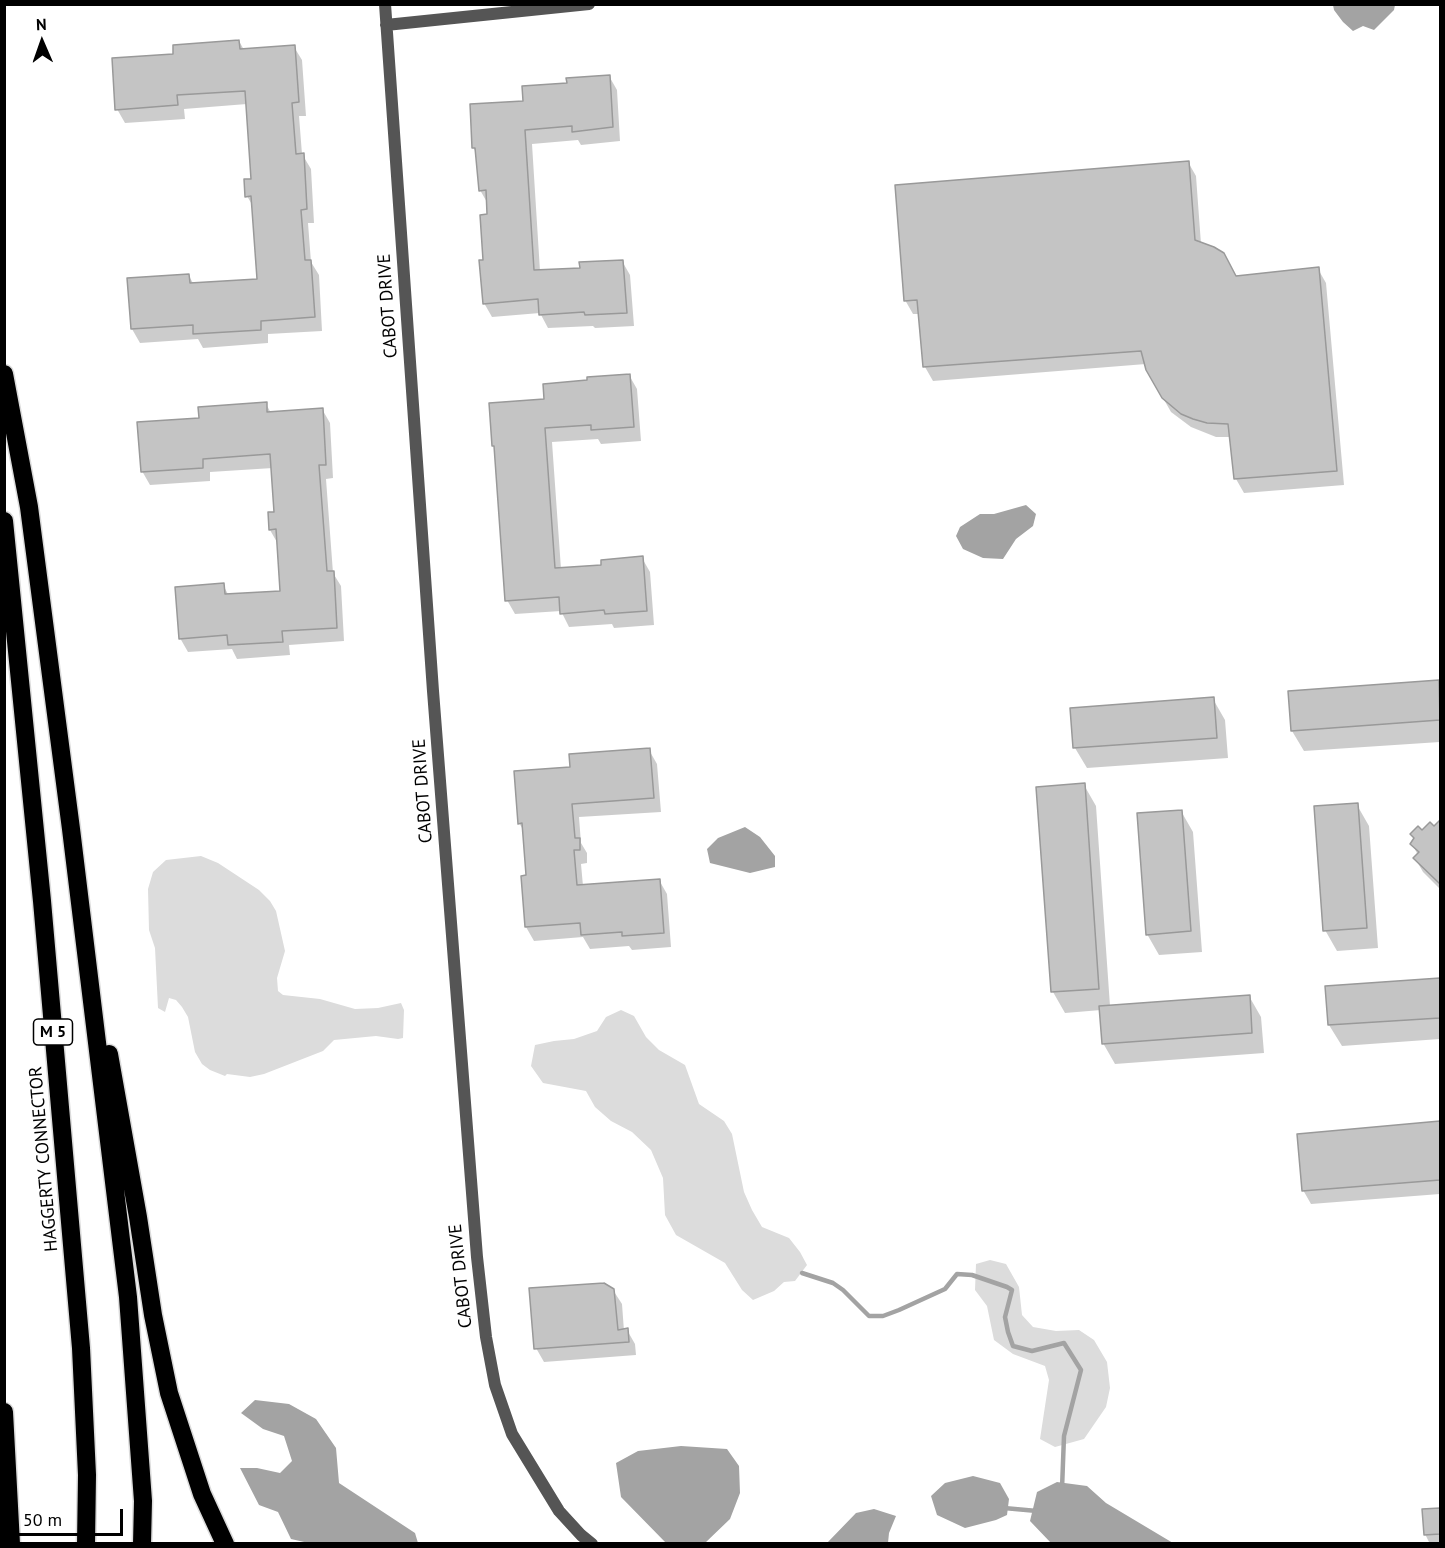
<!DOCTYPE html>
<html>
<head>
<meta charset="utf-8">
<style>
	body { margin:0 }
	#map { position:relative; width:1445px; height:1548px; overflow:hidden; background:#fff; font-family:"PT Sans",sans-serif }
	canvas { display:block }
	.frame { position:absolute; inset:0; border:6px solid #000; pointer-events:none }
	.north { position:absolute; left:12px; top:12px; width:60px; height:60px; -webkit-text-stroke:4px #fff; paint-order:stroke; rotate:358deg; font-size:16px; font-weight:700; line-height:24px; text-align:center; color:#000 }
	.north::after { content:''; display:block; margin:auto; width:21px; height:27px; background:#000; clip-path:polygon(50% 0,100% 100%,50% 72%,0 100%) }
	.scale { position:absolute; left:12px; top:1509px; width:111px; height:27px; box-sizing:border-box; border:3px solid #000; border-top:0; padding-left:8px; font-size:18px; line-height:21px; white-space:nowrap; color:#000; -webkit-text-stroke:4px #fff; paint-order:stroke }
</style>
</head>
<body>
<div id="map">
<canvas width="1445" height="1548"></canvas>
<div class="frame"></div>
<div class="north">N</div>
<div class="scale">50 m</div>
</div>
<script>
const c = document.querySelector('canvas').getContext('2d');
c.lineJoin = 'round';
function paint(path, color) { c.fillStyle = color; c.fill(path, 'evenodd'); }
const shape = rows => new Path2D(rows.map(r => 'M' + r).join(''));
function stroke(path, color, width, dash) { c.strokeStyle = color; c.lineWidth = width; c.lineCap = dash ? 'butt' : 'round'; c.setLineDash(dash || []); c.stroke(path); }
function write(font, color, halo, rows, align = 'center') {
  c.font = font + ' "PT Sans",sans-serif'; c.lineWidth = 4.5; c.setLineDash([]); c.textBaseline = 'middle'; c.strokeStyle = halo; c.fillStyle = color; for (const [text, x, y, turn = 0] of rows) {
    c.save(); c.translate(x, y); c.rotate((+turn || 0) * Math.PI / 180); c.textAlign = isNaN(turn) ? turn : align; if (halo) c.strokeText(text, 0, 0); c.fillText(text, 0, 0); c.restore();
  }
}
paint(shape([
	[201,856,218,863,259,890,270,901,276,911,285,951,277,978,278,991,283,995,320,999,355,1009,378,1008,401,1003,404,1010,403,1038,398,1039,376,1036,334,1040,323,1051,264,1074,250,1077,227,1074,225,1076,210,1070,202,1064,195,1052,188,1017,182,1007,176,1000,169,998,165,1012,158,1008,155,948,149,930,148,889,153,872,166,860],
	[621,1010,634,1016,646,1037,659,1050,685,1065,699,1104,724,1121,732,1134,744,1192,752,1210,762,1227,789,1238,800,1252,807,1265,795,1281,784,1282,774,1291,753,1300,742,1290,725,1263,676,1235,665,1215,663,1178,651,1150,632,1132,611,1121,595,1107,586,1091,543,1083,531,1066,535,1045,554,1041,574,1039,597,1031,606,1017],
	[990,1260,1006,1264,1019,1287,1022,1315,1033,1327,1056,1331,1079,1330,1094,1340,1107,1362,1110,1388,1106,1407,1084,1439,1055,1447,1040,1439,1049,1380,1045,1366,1013,1354,994,1340,987,1306,975,1290,976,1264]
]), '#dcdcdc');
paint(shape([
	[1333,5,1333,4,1395,5,1394,10,1374,30,1363,26,1353,31,1343,22,1334,10],
	[1026,505,1036,514,1033,526,1016,539,1003,559,983,558,963,549,956,536,960,527,980,514,994,514],
	[745,827,760,837,775,856,775,867,750,873,710,863,707,849,718,838],
	[255,1400,289,1404,316,1419,336,1448,339,1483,415,1533,418,1543,313,1544,291,1539,278,1512,259,1505,240,1468,257,1468,280,1473,292,1461,284,1436,263,1429,241,1413],
	[681,1446,727,1449,739,1466,740,1493,730,1519,705,1543,666,1543,621,1497,616,1463,638,1451],
	[973,1476,1000,1483,1009,1499,1007,1515,996,1520,965,1528,937,1515,931,1496,945,1483],
	[1057,1482,1087,1486,1106,1503,1173,1543,1051,1543,1030,1521,1037,1492],
	[874,1509,896,1516,889,1533,888,1543,827,1543,856,1513]
]), '#a3a3a3');
paint(shape([
	[239,41,244,50,294,47,302,60,306,116,299,116,302,154,311,169,314,223,308,223,311,262,319,275,322,331,268,334,268,343,203,348,198,339,140,343,132,329,129,280,189,276,194,285,259,280,254,208,247,196,253,180,247,104,184,109,185,119,125,123,117,109,175,55],
	[609,76,617,90,620,141,581,145,578,140,532,144,540,271,582,269,622,261,630,275,634,326,595,328,593,326,548,328,540,313,492,317,484,303,484,261,488,204,480,190,477,154,473,147,525,102,569,84],
	[1188,162,1196,176,1201,244,1236,278,1318,269,1326,283,1344,485,1244,493,1236,479,1231,437,1216,437,1191,427,1171,412,1147,370,1146,364,933,381,925,367,920,314,913,314,905,300],
	[629,375,637,389,641,441,601,444,598,439,552,442,561,569,603,566,642,558,650,572,654,625,614,628,612,624,569,627,561,611,515,614,507,600,496,450,494,446,546,401],
	[266,404,271,413,322,409,330,423,333,478,326,479,333,573,341,586,344,641,289,645,290,655,237,659,232,649,188,652,180,638,223,585,229,596,282,592,278,544,270,530,276,513,273,468,210,472,210,481,150,485,142,471,201,419],
	[1438,681,1440,685,1440,742,1304,751,1292,731],
	[1213,699,1225,720,1228,758,1087,768,1075,748],
	[649,750,657,764,661,812,579,817,581,843,587,853,587,863,581,864,583,886,659,880,667,894,671,947,632,950,629,946,590,949,583,937,534,941,526,927,527,877,524,831,519,823,572,768],
	[1084,785,1096,806,1110,1006,1249,996,1261,1017,1264,1053,1115,1064,1103,1043,1101,1010,1065,1013,1053,992,1038,788],
	[1357,805,1369,826,1378,948,1337,951,1325,930],
	[1181,811,1193,832,1202,952,1159,955,1147,934],
	[1440,822,1440,889,1423,872,1415,858,1418,855,1412,844,1415,840,1412,834,1435,828],
	[1440,980,1440,1039,1342,1046,1329,1025,1327,988],
	[1440,1123,1440,1194,1311,1204,1303,1190,1299,1135],
	[613,1290,622,1304,624,1331,627,1330,635,1344,636,1355,544,1362,536,1348],
	[1440,1510,1440,1544,1430,1544,1425,1534,1424,1511]
]), '#0003');
stroke(shape([
	[802,1273,833,1283,843,1290,869,1316,883,1316,899,1310,945,1289,957,1274,972,1275,1007,1287,1012,1290,1005,1317,1008,1332,1013,1346,1032,1351,1064,1343,1081,1370,1064,1436,1062,1489],
	[1004,1508,1037,1511]
]), '#a3a3a3', 4.5);
const building = shape([
	[239,40,240,49,295,45,299,102,292,103,296,154,304,153,307,209,301,210,305,260,311,260,315,317,261,321,261,330,193,334,193,325,131,329,127,278,189,274,190,283,257,279,251,196,245,197,244,179,251,179,245,91,177,95,178,105,115,110,112,58,173,54,173,45,239,40],
	[610,75,613,127,572,132,572,126,525,130,534,270,580,268,579,262,623,260,627,313,585,315,584,312,539,315,538,299,483,304,479,260,483,260,480,215,487,214,486,190,479,191,475,148,472,148,470,104,523,101,522,86,567,83,566,78,610,75],
	[1189,161,1195,240,1214,247,1224,253,1236,276,1319,267,1337,471,1234,479,1228,424,1207,423,1193,419,1181,414,1162,398,1146,370,1141,351,923,367,917,300,904,301,895,185,1189,161],
	[630,374,634,427,591,430,591,425,545,428,555,568,601,565,601,560,643,556,647,611,605,614,604,610,560,614,559,597,505,601,494,446,492,446,489,403,544,399,543,384,587,380,587,377,630,374],
	[267,402,267,412,323,408,326,465,319,465,327,571,334,571,337,628,282,631,283,642,228,645,227,635,179,639,175,587,224,583,225,594,280,591,276,529,269,530,268,512,274,512,270,454,203,459,203,468,141,472,137,422,199,418,198,407,267,402],
	[1439,680,1440,720,1291,731,1288,691,1439,680],
	[1214,697,1217,738,1073,748,1070,708,1214,697],
	[650,748,654,798,572,804,575,838,580,838,580,850,574,850,577,885,660,879,664,933,622,936,622,932,581,935,580,923,525,927,521,876,526,875,522,823,518,824,514,771,570,767,569,754,650,748],
	[1085,783,1099,989,1051,992,1036,787,1085,783],
	[1358,803,1367,928,1323,931,1314,806,1358,803],
	[1182,810,1191,931,1146,935,1137,813,1182,810],
	[1440,820,1440,884,1413,858,1419,852,1410,844,1414,838,1410,834,1418,826,1422,830,1430,822,1434,826,1440,820],
	[1440,978,1440,1018,1328,1025,1325,986,1440,978],
	[1250,995,1252,1033,1102,1044,1099,1006,1250,995],
	[1440,1121,1440,1180,1302,1191,1297,1134,1440,1121],
	[604,1283,614,1289,618,1330,628,1328,629,1342,534,1349,529,1288,604,1283],
	[1440,1508,1440,1534,1424,1535,1422,1509,1440,1508]
]);
paint(building, '#c4c4c4');
stroke(building, '#999', 1.5);
const motorway = shape([
	[4,374,29,507,71,829,128,1297,143,1501,142,1544],
	[4,521,42,901,81,1348,87,1475,86,1544],
	[109,1054,138,1217,153,1315,169,1393,202,1494,225,1544],
	[4,1412,11,1544]
]);
stroke(motorway, '#dbdbdb', 21);
stroke(shape([
	[385,4,433,691,477,1257,486,1337,495,1385,512,1434,559,1511,581,1535,592,1544],
	[386,25,589,4]
]), '#555', 12);
stroke(motorway, '#000', 18);
for (const [x, y, w] of [
	[53,1032,39]
]) { const box = new Path2D(); box.roundRect(x - w / 2, y - 13, w, 26, 4.5); c.fillStyle = '#fff'; c.fill(box); stroke(box, '#000', 1.5); }
write('bold 16px', '#000', null, [
	["M 5",53,1032]
]);
write('18px', '#000', '#fff', [
	["CABOT DRIVE",388,306,-94],
	["CABOT DRIVE",423,791,-94],
	["HAGGERTY CONNECTOR",44,1159,-95],
	["CABOT DRIVE",461,1276,-96]
]);
</script>
</body>
</html>
